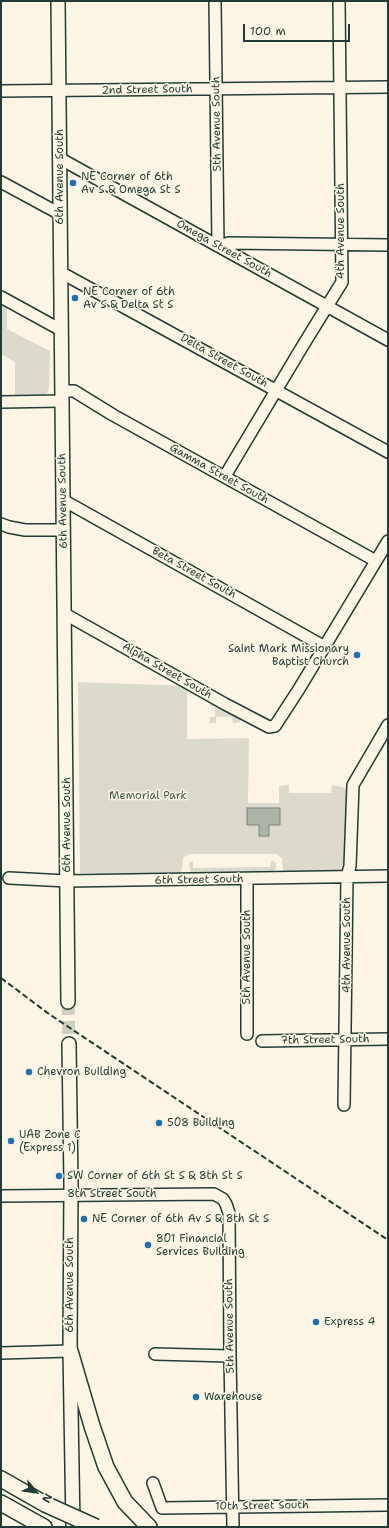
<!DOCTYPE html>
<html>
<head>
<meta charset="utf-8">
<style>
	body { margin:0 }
	#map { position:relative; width:389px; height:1528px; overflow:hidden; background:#fcf5e5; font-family:"Shantell Sans",sans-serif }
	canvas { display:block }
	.frame { position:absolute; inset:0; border:2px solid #1f3d34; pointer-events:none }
	.north { position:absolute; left:16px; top:1472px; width:40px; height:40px; -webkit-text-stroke:3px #fcf5e5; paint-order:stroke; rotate:119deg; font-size:11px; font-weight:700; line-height:16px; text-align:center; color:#1f3d34 }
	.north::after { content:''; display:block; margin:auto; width:14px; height:18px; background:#1f3d34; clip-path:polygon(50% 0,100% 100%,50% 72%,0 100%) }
	.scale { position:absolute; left:243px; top:24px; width:107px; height:18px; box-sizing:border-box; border:2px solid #1f3d34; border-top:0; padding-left:5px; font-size:12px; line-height:14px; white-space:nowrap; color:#1f3d34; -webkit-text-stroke:3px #fcf5e5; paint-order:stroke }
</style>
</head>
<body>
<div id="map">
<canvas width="389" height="1528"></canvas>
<div class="frame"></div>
<div class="north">N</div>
<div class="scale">100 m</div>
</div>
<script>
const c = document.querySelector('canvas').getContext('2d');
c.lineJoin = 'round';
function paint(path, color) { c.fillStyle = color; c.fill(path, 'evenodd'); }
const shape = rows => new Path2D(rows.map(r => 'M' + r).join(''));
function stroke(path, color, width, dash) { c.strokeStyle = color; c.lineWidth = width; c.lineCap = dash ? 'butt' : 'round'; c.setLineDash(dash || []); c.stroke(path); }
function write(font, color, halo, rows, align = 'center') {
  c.font = font + ' "Shantell Sans",sans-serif'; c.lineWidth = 3; c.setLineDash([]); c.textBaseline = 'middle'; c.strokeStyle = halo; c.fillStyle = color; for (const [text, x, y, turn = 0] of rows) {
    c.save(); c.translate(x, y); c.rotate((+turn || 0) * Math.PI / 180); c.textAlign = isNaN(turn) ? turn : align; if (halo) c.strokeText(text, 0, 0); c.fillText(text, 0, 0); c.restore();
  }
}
paint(shape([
	[1,304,7,308,7,329,50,351,49,387,48,392,46,394,15,395,15,362,1,354],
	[78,682,187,686,187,739,249,738,248,803,279,803,279,786,289,785,289,793,331,793,332,785,343,787,348,792,345,866,343,869,339,871,285,872,283,869,282,858,276,854,189,854,183,858,182,870,179,873,80,873],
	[210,702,212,702,240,718,240,722,233,723,232,717,216,717,216,723,210,723,210,717,215,717,215,706,210,706],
	[273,860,276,863,276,868,272,873,193,873,190,871,189,863,191,861,193,862,193,868,270,867,271,862]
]), '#dcdacc');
const water = shape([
	[247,808,280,808,280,825,269,825,269,836,259,836,259,825,247,825,247,808]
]);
paint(water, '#aeb3a7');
stroke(water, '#758479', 1);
stroke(shape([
	[68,1002,69,1044]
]), '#d0d0c2', 13, [13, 6]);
const minor = shape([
	[215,1,218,246,229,243,388,245],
	[1,91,388,87],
	[59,158,388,340],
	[1,182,60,214],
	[60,272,388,452],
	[1,297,61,330],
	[62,391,74,391,113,415,376,561],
	[1,402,62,401],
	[225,476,302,347,342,282,339,1],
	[63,500,325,647],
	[1,524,9,527,25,530,63,530],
	[65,614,225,704,269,727,275,726,299,689,388,541],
	[9,878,67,881,388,876],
	[247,879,247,1034],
	[262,1041,388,1039],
	[344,1105,347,877,350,866,353,785,388,725],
	[1,1196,214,1194,223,1199,226,1204,229,1213,230,1356,233,1527],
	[1,1353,70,1351],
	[155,1354,230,1356],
	[153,1483,162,1508,388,1505]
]);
const major = shape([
	[58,1,68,1002],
	[69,1044,71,1184,70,1351,73,1527]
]);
const highway = shape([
	[70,1351,92,1426,106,1467,125,1502,149,1527],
	[1,1479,45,1504],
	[1,1503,44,1527]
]);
stroke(minor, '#1f3d34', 14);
stroke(major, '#1f3d34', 16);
stroke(highway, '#1f3d34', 18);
stroke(minor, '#fcf5e5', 11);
stroke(major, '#fcf5e5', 13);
stroke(highway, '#fcf5e5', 15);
stroke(shape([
	[1,978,49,1014,388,1240]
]), '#1f3d34', 2, [6, 3]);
const highwayBridge = shape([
	[45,1504,96,1527]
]);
stroke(highwayBridge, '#1f3d34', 18, []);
stroke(highwayBridge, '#fcf5e5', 15);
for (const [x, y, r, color] of [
	[73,183,4,"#1f6fb2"],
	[75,298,4,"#1f6fb2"],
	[357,655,4,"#1f6fb2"],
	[29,1072,4,"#1f6fb2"],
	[159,1123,4,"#1f6fb2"],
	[11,1141,4,"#1f6fb2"],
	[59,1176,4,"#1f6fb2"],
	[84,1219,4,"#1f6fb2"],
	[148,1245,4,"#1f6fb2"],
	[316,1322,4,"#1f6fb2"],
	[196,1397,4,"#1f6fb2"]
]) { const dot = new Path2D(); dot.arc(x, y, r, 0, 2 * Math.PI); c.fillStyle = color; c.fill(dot); stroke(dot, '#fcf5e5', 1.5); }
write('11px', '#1f3d34', '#fcf5e5', [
	["2nd Street South",147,90,-1],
	["5th Avenue South",217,124,-91],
	["6th Avenue South",60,177,-90],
	["4th Avenue South",341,231,-90],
	["Omega Street South",224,249,29],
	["Delta Street South",224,361,29],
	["Gamma Street South",219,474,29],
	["6th Avenue South",63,501,-91],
	["Beta Street South",194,573,29],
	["Alpha Street South",167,671,30],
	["6th Avenue South",67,825,-90],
	["6th Street South",199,880,-1],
	["4th Avenue South",347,945,-90],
	["5th Avenue South",247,957,-90],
	["7th Street South",325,1040,-1],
	["8th Street South",112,1194],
	["6th Avenue South",70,1285,-90],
	["5th Avenue South",230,1326,-91],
	["10th Street South",262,1506,-1]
]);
write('11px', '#1f3d34', '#fcf5e5', [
	["NE Corner of 6th",81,177],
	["Av S & Omega St S",81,190],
	["NE Corner of 6th",83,292],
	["Av S & Delta St S",83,305],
	["Saint Mark Missionary",349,649,"right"],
	["Baptist Church",349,662,"right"],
	["Chevron Building",37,1072],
	["508 Building",167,1123],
	["UAB Zone C",19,1135],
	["(Express 1)",19,1148],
	["SW Corner of 6th St S & 8th St S",67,1176],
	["NE Corner of 6th Av S & 8th St S",92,1219],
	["801 Financial",156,1239],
	["Services Building",156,1252],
	["Express 4",324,1322],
	["Warehouse",204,1397]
], 'left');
write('11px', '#455c52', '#fcf5e5', [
	["Memorial Park",148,796]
]);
</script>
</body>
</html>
